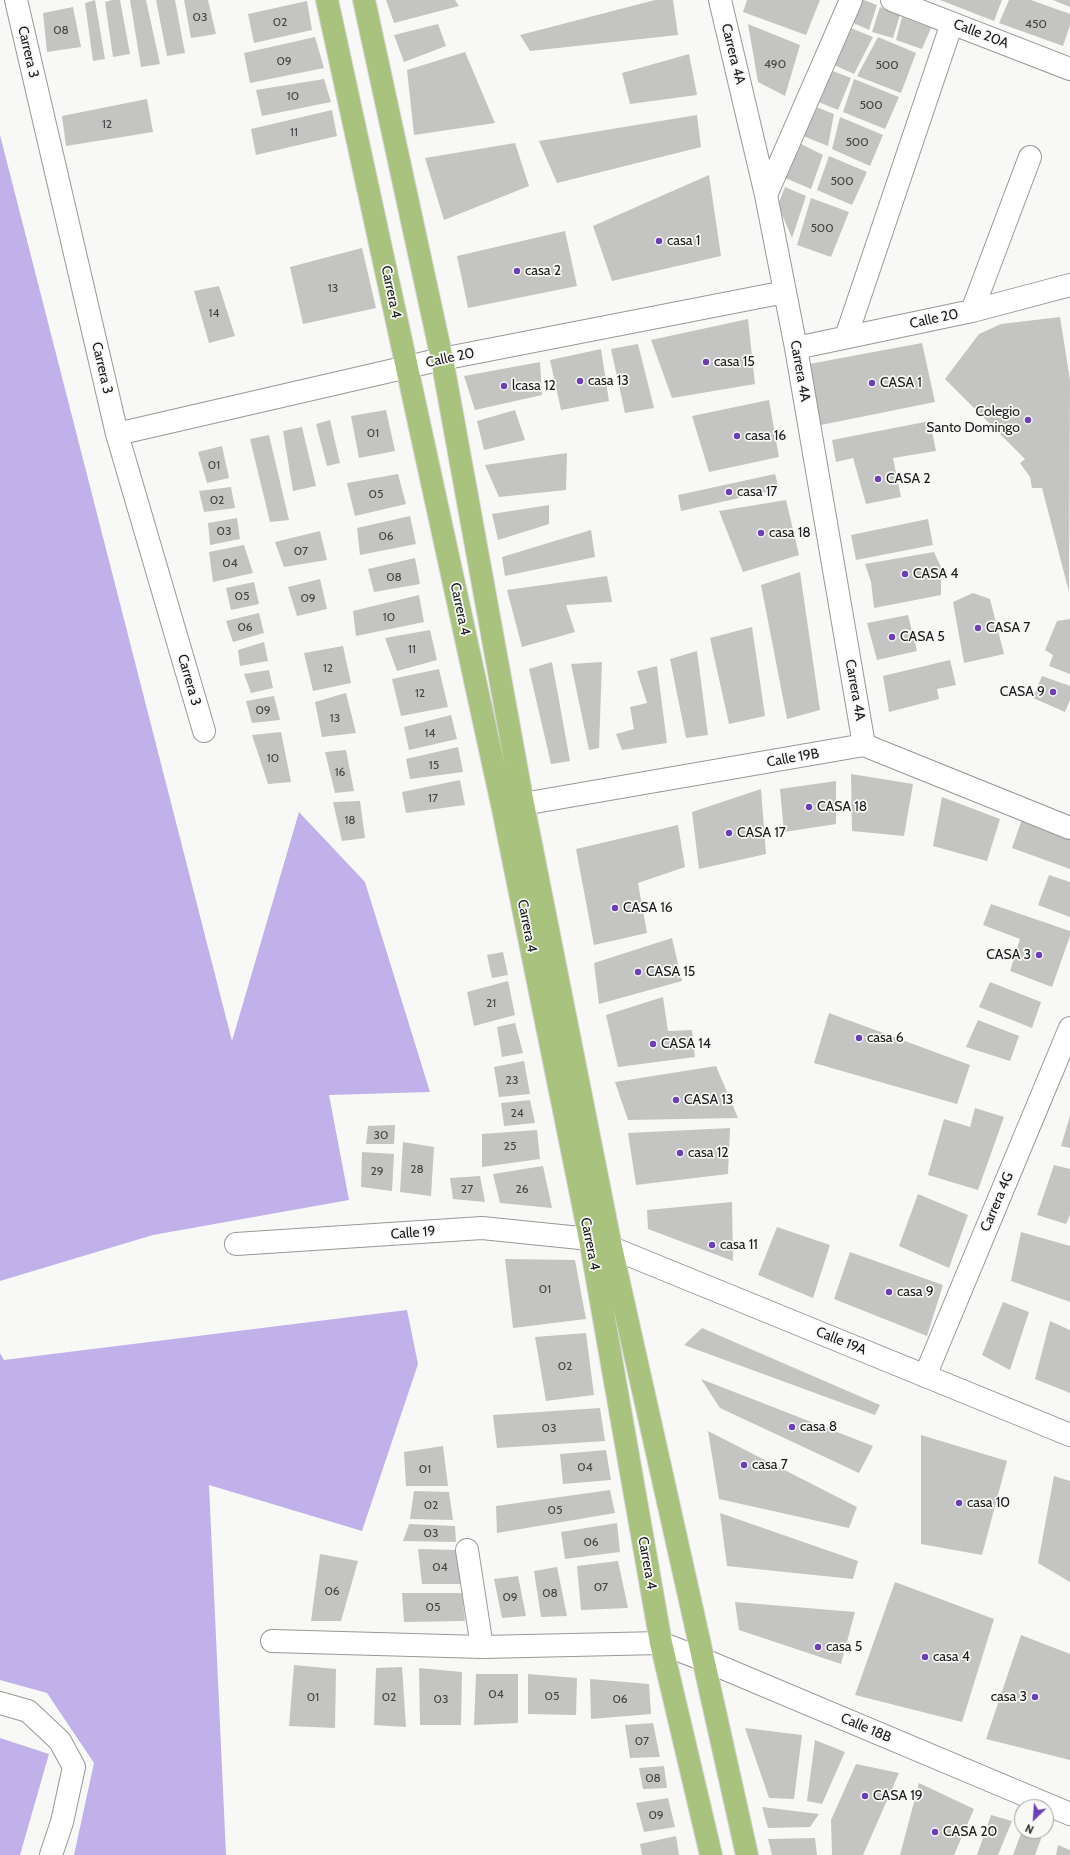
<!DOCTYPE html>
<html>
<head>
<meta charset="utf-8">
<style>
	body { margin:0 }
	#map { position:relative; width:1070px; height:1855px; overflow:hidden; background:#f8f9f6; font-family:Cabin,sans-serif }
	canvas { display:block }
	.north { position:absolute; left:1014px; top:1799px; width:40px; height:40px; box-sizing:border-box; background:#f8f9f6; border:1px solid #9fa09e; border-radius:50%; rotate:205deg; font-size:11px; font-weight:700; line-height:16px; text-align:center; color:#1a1b1a }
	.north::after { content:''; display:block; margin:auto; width:14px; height:18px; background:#6d3fb7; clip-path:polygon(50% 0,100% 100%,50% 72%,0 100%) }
</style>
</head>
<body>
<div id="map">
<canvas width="1070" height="1855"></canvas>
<div class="north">N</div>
</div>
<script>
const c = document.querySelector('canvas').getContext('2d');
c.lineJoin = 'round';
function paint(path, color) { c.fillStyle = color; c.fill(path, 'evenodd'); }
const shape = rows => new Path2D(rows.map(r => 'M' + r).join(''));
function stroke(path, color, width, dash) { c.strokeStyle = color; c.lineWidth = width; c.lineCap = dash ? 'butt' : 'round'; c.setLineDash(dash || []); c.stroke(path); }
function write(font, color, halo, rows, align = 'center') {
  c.font = font + ' Cabin,sans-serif'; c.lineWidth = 3.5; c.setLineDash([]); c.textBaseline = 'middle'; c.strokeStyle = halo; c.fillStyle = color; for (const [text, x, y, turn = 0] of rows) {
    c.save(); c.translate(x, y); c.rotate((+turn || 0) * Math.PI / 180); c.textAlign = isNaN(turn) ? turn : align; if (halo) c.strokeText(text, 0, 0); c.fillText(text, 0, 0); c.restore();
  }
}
paint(shape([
	[0,135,232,1041,299,812,365,882,430,1092,329,1095,349,1200,153,1235,0,1281],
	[407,1310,418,1364,362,1531,209,1485,226,1855,74,1855,94,1763,47,1693,0,1680,0,1353,4,1360],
	[0,1738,49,1754,20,1855,0,1855]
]), '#c1b1ea');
paint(shape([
	[95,0,105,59,93,61,85,3],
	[112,0,120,0,130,54,113,57,105,2],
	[130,0,146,0,160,64,141,67],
	[156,0,175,0,185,53,167,56],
	[184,0,208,0,216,34,191,38],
	[386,0,455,0,459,6,394,23],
	[655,0,673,0,678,35,530,51,520,35],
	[747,0,820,0,806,35,743,12],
	[858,0,864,0,877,5,869,30,849,21],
	[940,0,1002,0,994,21],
	[1009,0,1031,0,1070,14,1070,25,1063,46,999,23],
	[1053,0,1070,0,1070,7],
	[307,1,312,30,254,43,248,14],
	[73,7,81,47,47,52,43,13],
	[880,7,900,15,893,38,872,32],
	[902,17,931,28,922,49,896,40],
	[438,24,446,46,404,62,394,35],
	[748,24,800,45,785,96,758,82],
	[848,27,873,37,854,74,832,64],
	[315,37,324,68,250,83,244,53],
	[878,37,916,53,901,93,857,76],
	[465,52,495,123,414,135,407,70],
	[689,54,697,95,630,104,622,73],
	[830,70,851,78,838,110,816,101],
	[324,79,331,102,262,116,256,90],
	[854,79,899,97,885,129,843,112],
	[147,99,153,132,66,146,62,116],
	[816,107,834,114,828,146,803,136],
	[332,110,337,136,256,155,251,129],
	[697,115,701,147,557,183,539,141],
	[840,117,883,135,870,166,832,149],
	[515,143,529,186,444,220,425,158],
	[799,143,823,155,811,189,785,178],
	[829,156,867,172,852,205,817,190],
	[709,175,721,256,612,281,593,226],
	[785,187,806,196,792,238,778,205],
	[811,198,849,212,831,257,797,245],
	[565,231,577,286,468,308,457,256],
	[362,248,376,308,303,324,290,267],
	[219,286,235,336,209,343,194,291],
	[1060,317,1070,380,1069,592,1042,488,1032,488,1030,477,1020,463,1025,459,945,379,979,334,1001,324],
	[748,319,755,384,672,398,651,340],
	[922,343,935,402,821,425,809,364],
	[638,344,654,408,625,413,611,349],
	[601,349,609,401,561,410,550,360],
	[540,362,542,395,475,410,464,376],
	[769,400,779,457,709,472,692,416],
	[386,410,395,451,359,458,351,416],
	[515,410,525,440,484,450,477,421],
	[330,420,340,463,327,466,316,424],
	[930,421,936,451,893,458,901,497,866,504,853,458,836,462,832,440],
	[302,427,316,486,293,491,283,431],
	[269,435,289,520,270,522,250,439],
	[222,446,229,478,207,483,198,452],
	[567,453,566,490,499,497,485,465],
	[398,474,406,504,355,516,347,483],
	[775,474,779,489,681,511,678,495],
	[231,487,235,508,204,512,199,491],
	[786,500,799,555,743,572,719,511],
	[549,505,549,524,498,540,492,514],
	[410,516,416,544,360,555,357,528],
	[237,518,240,539,210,545,208,523],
	[928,519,933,545,856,560,851,535],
	[591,530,595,557,505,576,502,557],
	[320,531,327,560,284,567,275,542],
	[244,545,253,573,213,582,209,552],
	[934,552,941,567,941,595,874,608,871,582,865,564],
	[415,558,420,584,374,592,368,569],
	[800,572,820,710,787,719,761,585],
	[607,576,612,602,566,605,575,632,522,647,507,590],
	[320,579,327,609,297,616,288,587],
	[254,582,259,604,231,610,226,588],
	[973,593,990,599,1004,654,964,663,953,602],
	[419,595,424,622,356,636,353,611],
	[259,613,264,633,233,642,226,621],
	[908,615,917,651,877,660,867,623],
	[1070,619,1070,674,1049,666,1053,655,1045,650,1057,621],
	[752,627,765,716,729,724,710,638],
	[430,630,437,660,397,671,385,638],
	[264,642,268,661,240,666,238,650],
	[343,646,351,683,313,691,304,653],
	[697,651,708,735,686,738,670,659],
	[950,660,956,685,937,689,939,699,889,712,883,676],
	[552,662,570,761,551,764,529,669],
	[602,662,599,748,589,750,571,664],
	[657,666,667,743,622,750,616,734,634,729,630,707,647,703,637,671],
	[439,669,448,707,401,716,392,679],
	[269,670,273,688,251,693,244,674],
	[1042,676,1070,686,1070,700,1065,712,1033,698],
	[346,693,356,733,322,737,315,702],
	[274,696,280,720,252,723,246,701],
	[451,715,457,739,409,750,404,727],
	[281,732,291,782,268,784,252,735],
	[458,747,463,772,410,779,406,759],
	[346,750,354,791,335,793,325,752],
	[851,774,913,784,904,836,852,831],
	[460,780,465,805,406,813,402,792],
	[836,781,836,824,784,832,780,789],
	[761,789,766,854,699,869,692,812],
	[942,797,1000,819,987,861,933,846],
	[360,801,365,838,342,841,333,802],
	[1022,819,1070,833,1070,869,1012,848],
	[678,825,685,867,638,883,647,933,594,945,576,849],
	[1049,875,1070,882,1070,917,1038,905],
	[991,904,1070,931,1070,936,1052,987,1010,971,1020,939,983,925],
	[672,938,682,981,599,1004,594,963],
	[503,952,508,975,492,978,487,955],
	[508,981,515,1015,474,1026,467,992],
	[990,982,1041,1002,1032,1028,979,1007],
	[663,997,668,1031,692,1030,695,1057,618,1067,606,1015],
	[829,1013,970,1065,957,1104,814,1063],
	[978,1020,1019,1036,1010,1061,966,1047],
	[515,1023,523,1053,502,1057,497,1027],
	[524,1061,530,1094,499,1097,494,1067],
	[716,1066,738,1118,628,1120,615,1082],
	[530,1100,535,1123,504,1126,501,1103],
	[975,1108,1004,1117,978,1190,928,1175,944,1119,970,1127],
	[1070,1116,1070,1148,1061,1146],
	[395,1125,394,1144,366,1144,368,1126],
	[730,1128,728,1174,636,1185,628,1133],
	[537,1130,540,1159,482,1167,482,1134],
	[403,1142,434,1147,431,1196,400,1192],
	[362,1152,394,1154,392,1191,361,1187],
	[1054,1165,1070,1169,1070,1215,1066,1224,1037,1215],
	[543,1166,552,1208,500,1203,493,1174],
	[480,1176,485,1202,453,1199,450,1178],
	[918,1194,968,1215,949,1268,899,1246],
	[732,1202,733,1261,648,1229,647,1210],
	[777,1227,830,1245,813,1298,758,1275],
	[1021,1232,1070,1246,1070,1302,1011,1281],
	[850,1252,943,1285,927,1336,834,1299],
	[505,1259,575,1260,586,1319,513,1328],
	[1003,1302,1029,1312,1010,1370,982,1355],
	[1050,1321,1070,1330,1070,1393,1035,1379],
	[702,1328,880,1405,875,1415,684,1345],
	[586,1333,594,1395,546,1401,535,1337],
	[701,1379,873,1446,859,1473,720,1408],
	[600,1408,605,1441,497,1448,493,1415],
	[708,1431,857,1507,849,1528,719,1499],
	[921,1435,1007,1461,982,1555,921,1544],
	[443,1446,448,1486,406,1486,404,1452],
	[606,1450,611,1480,563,1484,560,1454],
	[1054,1476,1070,1481,1070,1582,1038,1563],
	[610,1490,615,1513,497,1533,496,1506],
	[414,1491,449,1492,453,1520,410,1519],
	[720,1513,858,1561,853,1579,727,1566],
	[617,1523,620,1552,565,1559,561,1532],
	[409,1524,455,1526,456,1542,403,1541],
	[418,1549,457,1550,461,1584,422,1584],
	[320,1554,358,1561,341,1621,311,1621],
	[618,1561,628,1608,581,1610,577,1566],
	[557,1567,567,1616,541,1617,534,1571],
	[518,1576,526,1616,502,1618,494,1579],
	[895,1582,994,1619,962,1722,855,1695],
	[402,1593,462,1593,465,1621,404,1622],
	[735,1602,855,1612,841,1664,739,1630],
	[1021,1635,1070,1654,1070,1760,986,1739],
	[294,1665,336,1669,335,1728,289,1726],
	[402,1667,406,1727,374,1725,376,1668],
	[419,1668,462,1672,461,1725,420,1725],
	[476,1674,518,1674,518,1723,474,1725],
	[528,1674,577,1678,576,1715,528,1714],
	[590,1679,649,1684,651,1714,591,1719],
	[653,1723,660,1757,630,1758,625,1725],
	[745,1728,802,1735,794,1799,769,1798],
	[815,1740,845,1752,822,1804,807,1801],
	[856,1764,899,1773,863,1855,832,1855,831,1820],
	[664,1766,667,1788,643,1789,639,1768],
	[919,1783,974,1809,954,1855,900,1855],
	[668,1798,675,1827,644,1832,636,1803],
	[762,1807,819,1814,810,1827,768,1828],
	[991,1815,1012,1821,998,1855,977,1855],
	[1022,1831,1044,1831,1035,1855,1013,1855],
	[676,1836,679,1855,642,1855,640,1844],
	[815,1838,817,1855,772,1855,768,1839],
	[1058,1845,1070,1850,1070,1855,1056,1855]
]), '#c4c5c2');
const minor = shape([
	[16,0,117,434,204,731],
	[720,0,766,195,796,348,864,745],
	[892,0,1070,69],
	[766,195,851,0],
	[972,311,1030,157],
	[846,337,952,23],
	[796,348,972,311,1070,285],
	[117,434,442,359,785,292],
	[505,809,523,804,864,745,1070,828],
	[236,1244,482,1228,590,1239,1070,1435],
	[925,1376,1070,1028],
	[467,1550,482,1647,661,1643,704,1660,1070,1814],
	[272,1641,482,1647],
	[0,1703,28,1711,60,1741,74,1767,62,1822,51,1855]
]);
const major = shape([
	[327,0,503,809,590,1239,661,1643,711,1855],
	[364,0,442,359,523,804,611,1247,747,1855]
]);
stroke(minor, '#979995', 24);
stroke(major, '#d6d6d6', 24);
stroke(minor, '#fff', 22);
stroke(major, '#a9c37f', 22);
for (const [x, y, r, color] of [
	[659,241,4,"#6d3fb7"],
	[517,271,4,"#6d3fb7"],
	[706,362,4,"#6d3fb7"],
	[580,381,4,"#6d3fb7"],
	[872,383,4,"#6d3fb7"],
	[504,386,4,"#6d3fb7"],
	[1028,420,4,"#6d3fb7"],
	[737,436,4,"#6d3fb7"],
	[878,479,4,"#6d3fb7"],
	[729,492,4,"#6d3fb7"],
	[761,533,4,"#6d3fb7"],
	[905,574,4,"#6d3fb7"],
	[978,628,4,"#6d3fb7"],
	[892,637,4,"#6d3fb7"],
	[1053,692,4,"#6d3fb7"],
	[809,807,4,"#6d3fb7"],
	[729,833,4,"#6d3fb7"],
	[615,908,4,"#6d3fb7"],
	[1039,955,4,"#6d3fb7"],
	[638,972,4,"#6d3fb7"],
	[859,1038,4,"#6d3fb7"],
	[653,1044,4,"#6d3fb7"],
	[676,1100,4,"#6d3fb7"],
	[680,1153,4,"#6d3fb7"],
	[712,1245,4,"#6d3fb7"],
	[889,1292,4,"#6d3fb7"],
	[792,1427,4,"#6d3fb7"],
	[744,1465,4,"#6d3fb7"],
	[959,1503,4,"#6d3fb7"],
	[818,1647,4,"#6d3fb7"],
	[925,1657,4,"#6d3fb7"],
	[1035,1697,4,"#6d3fb7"],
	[865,1796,4,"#6d3fb7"],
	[935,1832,4,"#6d3fb7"]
]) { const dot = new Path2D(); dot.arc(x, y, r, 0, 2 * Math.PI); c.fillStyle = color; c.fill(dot); stroke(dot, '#f8f9f6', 1.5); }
write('12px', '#444644', null, [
	["03",200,17],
	["02",280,22],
	["450",1036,24],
	["08",61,30],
	["09",284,61],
	["490",775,64],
	["500",887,65],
	["10",293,96],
	["500",871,105],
	["12",107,124],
	["11",294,132],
	["500",857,142],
	["500",842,181],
	["500",822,228],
	["13",333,288],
	["14",214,313],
	["01",373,433],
	["01",214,465],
	["05",376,494],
	["02",217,500],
	["03",224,531],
	["06",386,536],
	["07",301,551],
	["04",230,563],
	["08",394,577],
	["05",242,596],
	["09",308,598],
	["10",389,617],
	["06",245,627],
	["11",412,649],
	["12",328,668],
	["12",420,693],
	["09",263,710],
	["13",335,718],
	["14",430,733],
	["10",273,758],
	["15",434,765],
	["16",340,772],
	["17",433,798],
	["18",350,820],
	["21",491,1003],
	["23",512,1080],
	["24",517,1113],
	["30",381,1135],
	["25",510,1146],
	["28",417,1169],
	["29",377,1171],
	["27",467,1189],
	["26",522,1189],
	["01",545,1289],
	["02",565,1366],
	["03",549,1428],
	["04",585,1467],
	["01",425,1469],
	["02",431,1505],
	["05",555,1510],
	["03",431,1533],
	["06",591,1542],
	["04",440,1567],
	["07",601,1587],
	["06",332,1591],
	["08",550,1593],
	["09",510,1597],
	["05",433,1607],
	["04",496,1694],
	["05",552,1696],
	["01",313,1697],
	["02",389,1697],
	["03",441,1699],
	["06",620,1699],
	["07",642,1741],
	["08",653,1778],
	["09",656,1815]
]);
write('14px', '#1a1b1a', '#f8f9f6', [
	["Calle 20A",981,34,21],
	["Carrera 3",28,52,77],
	["Carrera 4A",733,54,76],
	["Carrera 4",391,292,78],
	["Calle 20",934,319,-12],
	["Calle 20",450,358,-12],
	["Carrera 3",102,368,77],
	["Carrera 4A",800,371,80],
	["Carrera 4",460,609,78],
	["Carrera 3",189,680,74],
	["Carrera 4A",855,690,80],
	["Calle 19B",793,758,-10],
	["Carrera 4",527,926,79],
	["Carrera 4G",997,1202,-67],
	["Calle 19",413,1233,-4],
	["Carrera 4",590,1244,79],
	["Calle 19A",841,1341,22],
	["Carrera 4",647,1563,80],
	["Calle 18B",866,1728,23]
]);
write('14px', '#1a1b1a', '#f8f9f6', [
	["casa 1",667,241],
	["casa 2",525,271],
	["casa 15",714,362],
	["casa 13",588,381],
	["CASA 1",880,383],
	["lcasa 12",512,386],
	["Colegio",1020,412,"right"],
	["Santo Domingo",1020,428,"right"],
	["casa 16",745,436],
	["CASA 2",886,479],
	["casa 17",737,492],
	["casa 18",769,533],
	["CASA 4",913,574],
	["CASA 7",986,628],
	["CASA 5",900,637],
	["CASA 9",1045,692,"right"],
	["CASA 18",817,807],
	["CASA 17",737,833],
	["CASA 16",623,908],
	["CASA 3",1031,955,"right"],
	["CASA 15",646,972],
	["casa 6",867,1038],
	["CASA 14",661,1044],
	["CASA 13",684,1100],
	["casa 12",688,1153],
	["casa 11",720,1245],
	["casa 9",897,1292],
	["casa 8",800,1427],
	["casa 7",752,1465],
	["casa 10",967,1503],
	["casa 5",826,1647],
	["casa 4",933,1657],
	["casa 3",1027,1697,"right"],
	["CASA 19",873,1796],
	["CASA 20",943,1832]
], 'left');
</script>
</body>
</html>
